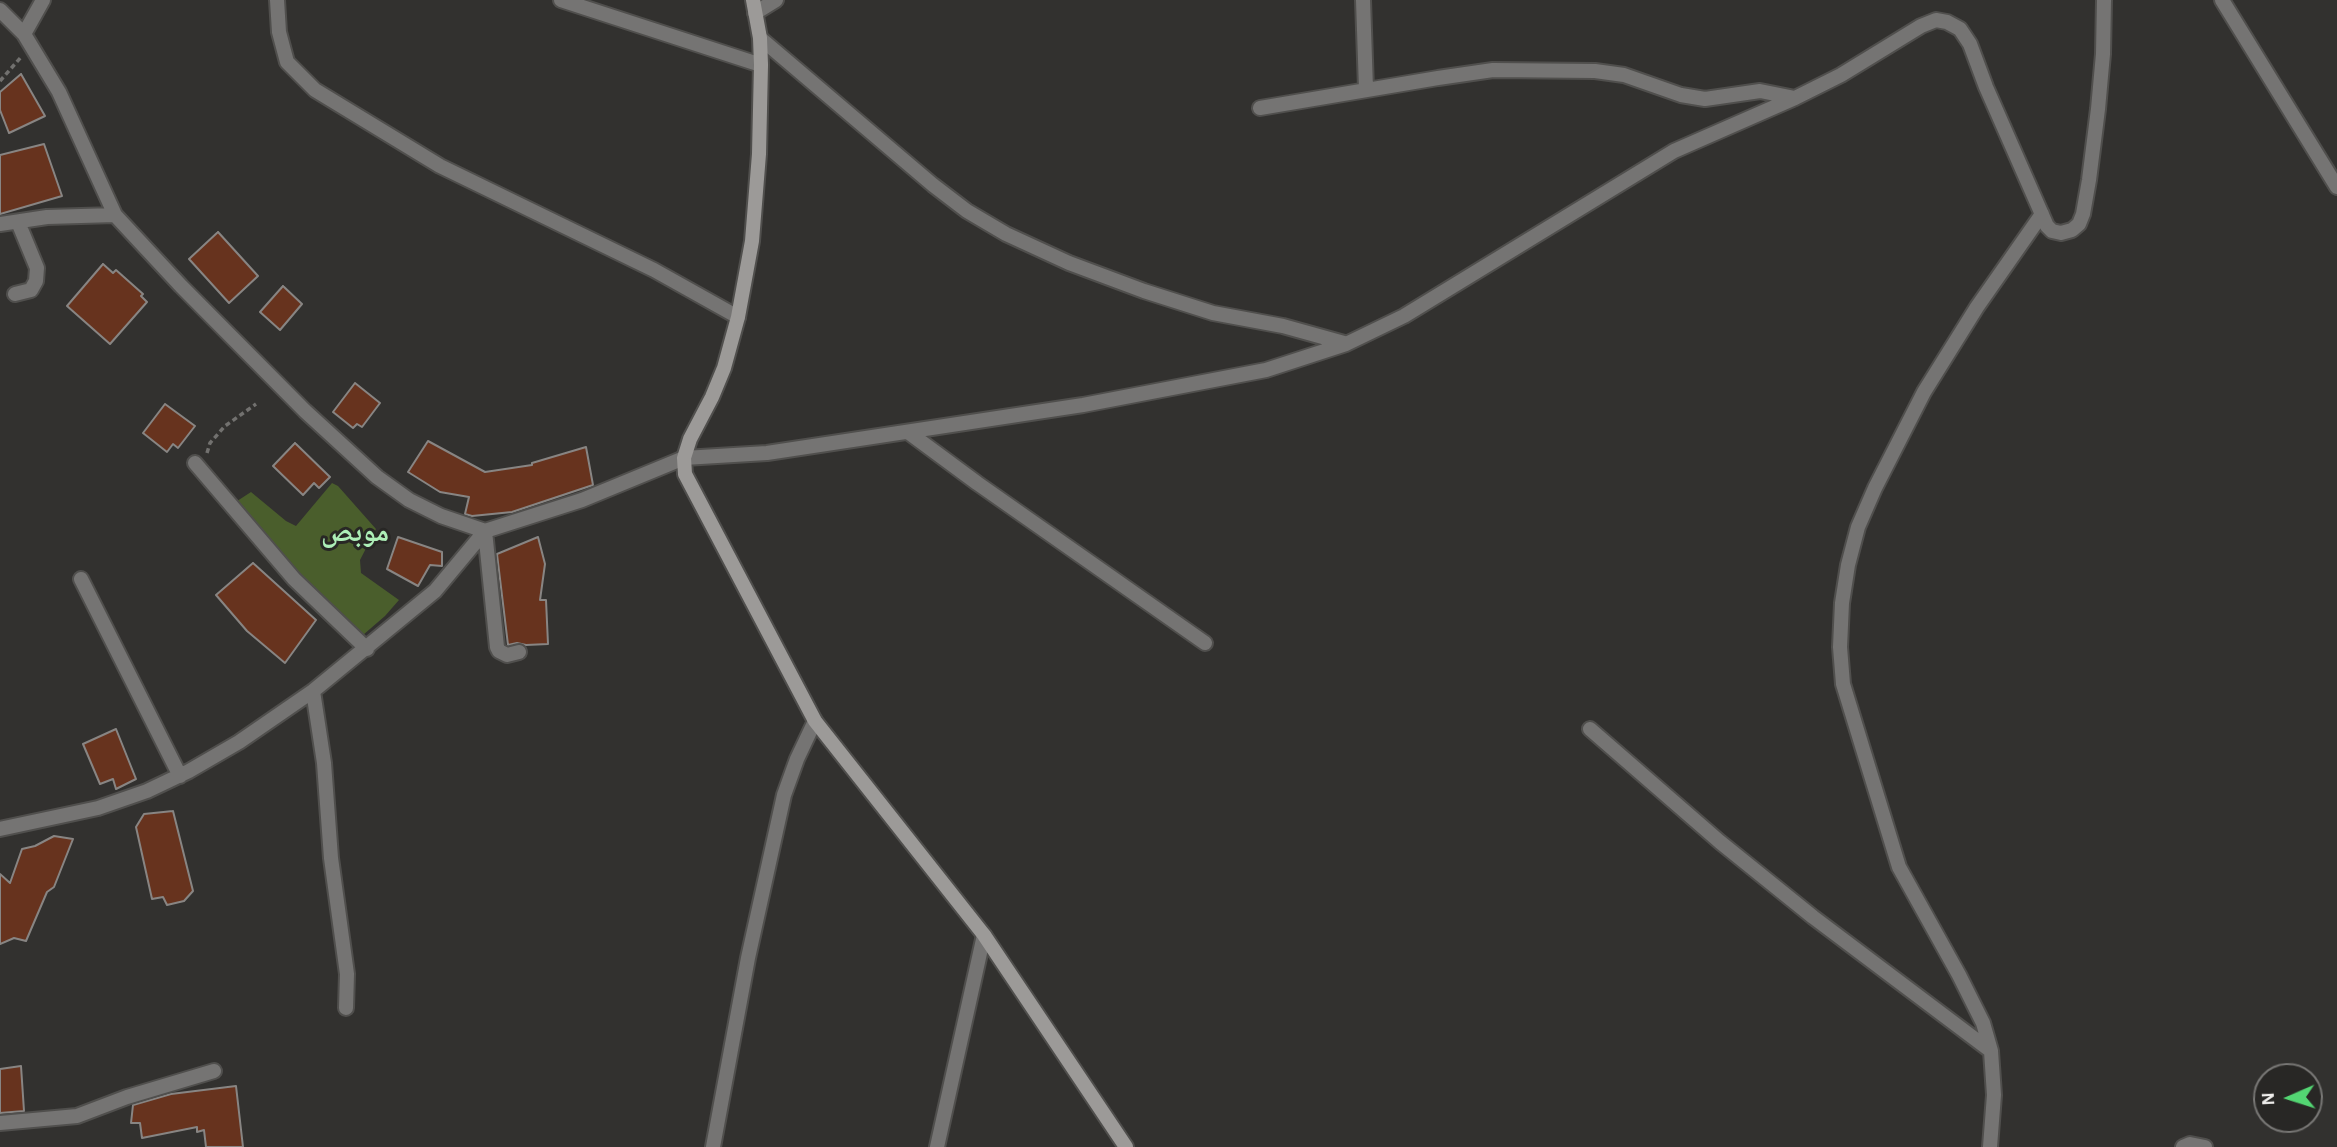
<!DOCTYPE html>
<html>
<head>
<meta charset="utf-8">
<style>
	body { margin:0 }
	#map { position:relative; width:2337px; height:1147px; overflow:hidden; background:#32312f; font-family:"Alegreya Sans",sans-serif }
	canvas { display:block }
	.north { position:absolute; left:2253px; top:1063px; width:70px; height:70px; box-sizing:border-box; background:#282725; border:2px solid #787775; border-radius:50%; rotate:267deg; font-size:19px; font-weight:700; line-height:28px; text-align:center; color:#efeeec }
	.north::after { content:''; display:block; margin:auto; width:24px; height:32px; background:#53d673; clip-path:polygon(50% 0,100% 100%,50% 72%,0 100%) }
</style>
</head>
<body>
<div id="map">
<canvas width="2337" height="1147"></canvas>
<div class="north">N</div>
</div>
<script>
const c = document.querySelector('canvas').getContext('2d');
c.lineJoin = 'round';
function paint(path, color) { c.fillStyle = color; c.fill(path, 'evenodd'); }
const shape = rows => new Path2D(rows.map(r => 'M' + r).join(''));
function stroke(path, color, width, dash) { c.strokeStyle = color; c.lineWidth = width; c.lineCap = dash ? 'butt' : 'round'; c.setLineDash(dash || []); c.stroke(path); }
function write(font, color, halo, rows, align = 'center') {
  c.font = font + ' "Alegreya Sans","Noto Naskh Arabic",sans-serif'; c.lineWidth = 6; c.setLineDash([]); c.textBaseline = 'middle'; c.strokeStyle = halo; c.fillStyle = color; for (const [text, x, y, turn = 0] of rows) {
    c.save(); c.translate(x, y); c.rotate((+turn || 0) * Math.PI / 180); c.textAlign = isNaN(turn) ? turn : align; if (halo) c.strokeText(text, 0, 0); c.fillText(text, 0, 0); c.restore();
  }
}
paint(shape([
	[332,483,338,486,376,529,360,560,361,573,399,600,385,616,363,635,344,620,231,505,251,492,286,521,296,526]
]), '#4a5e2c');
const building = shape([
	[21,74,45,116,9,133,0,110,0,92,21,74],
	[44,144,62,196,0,214,0,155,44,144],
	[218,232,258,276,229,303,189,259,218,232],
	[103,264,113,273,116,270,143,294,141,296,147,302,110,344,67,306,103,264],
	[283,286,302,304,280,330,260,312,283,286],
	[355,383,380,403,362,427,357,424,353,428,333,412,355,383],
	[165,404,195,426,178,448,173,444,167,452,143,433,165,404],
	[428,441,485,472,532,465,532,463,586,447,593,485,512,512,472,516,465,514,469,497,440,492,408,472,428,441],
	[295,443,330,477,319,488,314,483,303,495,273,466,295,443],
	[398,537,442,552,442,566,430,565,418,586,387,569,398,537],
	[538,537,545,564,540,600,546,600,548,644,526,645,517,643,508,645,497,554,538,537],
	[253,563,316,620,285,663,247,631,216,595,253,563],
	[116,729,136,779,116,789,113,779,100,784,83,744,116,729],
	[173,811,193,891,184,901,167,905,163,897,152,899,136,827,144,814,173,811],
	[54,836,73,839,54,887,47,892,26,941,14,938,0,944,0,874,10,883,22,849,35,846,54,836],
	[21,1066,24,1111,0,1113,0,1069,21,1066],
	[236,1086,243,1147,206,1147,204,1130,197,1132,197,1127,142,1138,140,1123,131,1123,133,1105,171,1094,236,1086]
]);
paint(building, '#67331e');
stroke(building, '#888583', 2);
const street = shape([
	[277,0,279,32,287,62,315,90,440,166,654,270,738,317],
	[561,0,761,65],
	[1363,0,1366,89],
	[2222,0,2337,187],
	[0,10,24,34,59,92,115,215,181,286,305,411,377,477,409,500,441,516,485,531,497,647,499,651,507,655,519,652],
	[755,13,776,0],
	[24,34,43,0],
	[760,38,933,185,967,211,1006,234,1069,263,1144,291,1213,313,1283,326,1344,343],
	[1260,108,1438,78,1493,70,1595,71,1624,75,1681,95,1705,99,1760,91,1795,98],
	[0,224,47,217,115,215],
	[15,294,31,290,36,281,37,268,18,222],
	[908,432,977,483,1205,643],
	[195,463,294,579,367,649],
	[81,579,180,776],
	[313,691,324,763,331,858,347,974,346,1008],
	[1590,729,1720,842,1813,917,1991,1051],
	[0,829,98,808,147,791,189,771,239,742,313,691,435,591,485,531,582,500,684,458,767,453,1083,405,1266,370,1346,344,1404,316,1674,151,1795,98,1841,75,1921,26,1936,20,1947,22,1960,29,1970,44,1986,87,2047,226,2052,231,2061,233,2072,230,2079,224,2083,214,2089,180,2098,109,2103,54,2104,0],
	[0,1123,77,1116,127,1097,214,1071],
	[713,1147,748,958,784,795,797,759,815,721],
	[937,1147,984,935],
	[1990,1147,1994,1095,1991,1051,1983,1023,1959,975,1899,867,1843,684,1840,647,1842,603,1848,565,1858,527,1875,488,1924,392,1977,307,2042,214],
	[2183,1147,2190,1144,2205,1147]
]);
const secondary = shape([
	[753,0,760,38,761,65,759,154,752,241,738,317,724,368,712,397,690,439,684,458,685,474,815,721,984,935,1126,1147]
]);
stroke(street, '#504f4d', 18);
stroke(secondary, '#504f4d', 18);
stroke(shape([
	[0,81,22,56],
	[207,453,210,443,225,426,256,404]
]), '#72716f', 3.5, [5, 3.5]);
stroke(street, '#757473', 14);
stroke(secondary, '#9c9a98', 14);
write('bold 28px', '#adeeb7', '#282725', [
	["موبص",355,533]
]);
</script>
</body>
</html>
